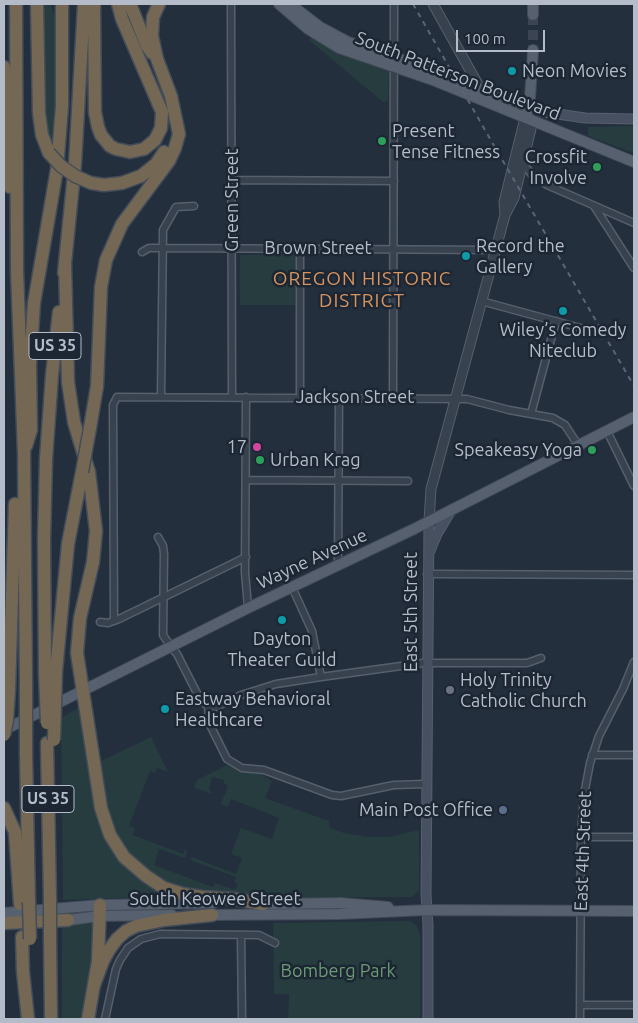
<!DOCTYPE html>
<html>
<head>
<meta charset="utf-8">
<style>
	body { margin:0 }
	#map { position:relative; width:638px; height:1023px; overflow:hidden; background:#242f3e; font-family:Ubuntu,sans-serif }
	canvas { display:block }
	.frame { position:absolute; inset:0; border:5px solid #b4bcc9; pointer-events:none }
	.scale { position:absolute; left:456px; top:30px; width:89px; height:22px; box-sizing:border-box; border:2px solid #b4bcc9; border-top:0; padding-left:6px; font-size:15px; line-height:18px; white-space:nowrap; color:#b4bcc9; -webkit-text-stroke:4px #1d2633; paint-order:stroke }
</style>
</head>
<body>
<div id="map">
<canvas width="638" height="1023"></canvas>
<div class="frame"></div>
<div class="scale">100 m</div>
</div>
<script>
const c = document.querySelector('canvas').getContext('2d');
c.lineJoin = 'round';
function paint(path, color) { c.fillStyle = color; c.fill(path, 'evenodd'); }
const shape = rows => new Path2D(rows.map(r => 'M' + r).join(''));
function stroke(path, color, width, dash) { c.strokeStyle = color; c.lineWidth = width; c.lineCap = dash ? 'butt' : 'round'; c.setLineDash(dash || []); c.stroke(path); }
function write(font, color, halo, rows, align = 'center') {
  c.font = font + ' Ubuntu,sans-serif'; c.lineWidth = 5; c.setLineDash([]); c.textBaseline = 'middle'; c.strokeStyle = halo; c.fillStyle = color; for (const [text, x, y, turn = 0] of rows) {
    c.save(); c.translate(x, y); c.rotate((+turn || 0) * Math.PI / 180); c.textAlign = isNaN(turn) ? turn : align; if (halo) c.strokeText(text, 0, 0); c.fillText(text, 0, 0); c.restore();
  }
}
paint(shape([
	[41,4,50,4,55,16,57,32,57,91,53,148,48,137,44,113],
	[312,37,389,70,388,101,383,102,309,40],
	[634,126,634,153,588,136,588,127],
	[296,254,295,305,240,305,240,255],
	[78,708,95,802,113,846,174,896,63,900,61,718],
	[151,737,168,772,157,768,155,773,150,771,129,826,135,828,133,835,183,854,185,849,187,851,185,858,159,849,154,865,213,887,215,883,235,890,238,884,234,882,236,877,190,860,192,857,236,874,242,858,231,854,241,828,272,839,279,818,231,799,228,807,221,804,228,786,224,783,224,780,212,777,209,788,212,794,195,788,195,784,197,780,227,765,244,772,261,774,272,781,265,798,329,821,330,828,344,833,369,837,389,837,419,830,419,891,412,897,252,897,203,895,162,882,127,853,112,828,97,763],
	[410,921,417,926,420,935,420,1019,288,1019,289,994,274,994,273,923],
	[95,922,85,1019,62,1019,62,925]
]), '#263c3f');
stroke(shape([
	[533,15,533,50]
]), '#3a4453', 10, [10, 5]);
const minor = shape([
	[231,4,232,397],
	[523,163,532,175,547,185,634,223],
	[232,180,394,181],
	[594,206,634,268],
	[142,252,149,248,163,248,495,250],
	[481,301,588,330],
	[161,396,163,230,176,207,194,206],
	[246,397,245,572,248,608],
	[300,397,300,248],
	[393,398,394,4],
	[531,414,556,321],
	[607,431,634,486],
	[246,480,408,481],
	[158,537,163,546,164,554,163,635,171,647,177,654,201,701,208,706,216,707,241,695,276,684,321,677,423,663,527,663,541,658],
	[338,565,339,398],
	[427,574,634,575],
	[292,587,312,631,321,677],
	[114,621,113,405,117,397,467,399,509,410,553,418,565,425,578,445],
	[100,622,108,623,119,619,246,557],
	[208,706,209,723,227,759,242,768,264,770,332,795,341,796,394,785,426,784],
	[592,755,634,755],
	[581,837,634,837],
	[241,935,242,1019],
	[581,1005,634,1005],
	[105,1019,116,969,120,960,128,948,141,939,160,934,259,935,275,943],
	[580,1019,581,837,584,795,590,763,599,736,623,689,634,662]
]);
const tertiary = shape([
	[433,4,480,88],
	[505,215,504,202,525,118],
	[429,521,431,489,505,215,514,198,531,129,531,121]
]);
const secondary = shape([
	[529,107,544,112,585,118,634,119],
	[430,551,437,534,452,509],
	[428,1019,428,925,426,894,429,521]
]);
const primary = shape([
	[279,4,308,29,339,48,433,80,634,162],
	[290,4,320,27,348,42,421,66,529,107],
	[533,4,533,15],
	[527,113,530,98,533,50],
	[4,730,248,608,414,529,634,417],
	[256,904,341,903,388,907],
	[4,913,100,905,214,903],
	[206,915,340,914,427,910,634,911],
	[62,921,99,916,172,915]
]);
const motorway = shape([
	[16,4,17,271,24,453,26,685],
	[37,4,39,113,42,135,49,153],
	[94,4,95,112,98,127,101,135,110,146,116,149,130,152,144,149,155,140,161,128,162,112,122,19,118,4],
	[130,4,147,46,152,53],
	[4,67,10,187],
	[104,185,122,183,141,176,156,164,164,152],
	[65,264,68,382,74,422,89,472,96,531,93,562,80,618,77,653,101,808,110,835,124,857,146,876,164,888,183,894,202,897,235,899,263,904],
	[64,273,75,164,84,4],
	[90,428,97,386,101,287,106,260,122,224,169,161,175,148,179,134,171,96,157,59,152,36,153,17,159,4],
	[26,446,31,430,30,364,34,303,57,169,62,106,62,4],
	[56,671,68,544,82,472],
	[45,674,44,540,46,459,52,375,59,312],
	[9,690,15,504],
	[47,743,50,899],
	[26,754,29,902],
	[4,808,15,832,20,904],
	[4,923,68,920],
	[22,937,23,972,28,1019],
	[50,938,51,1019],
	[94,985,103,961,109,950,117,939,126,931,136,926,164,920,212,915],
	[88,1019,98,961,100,905]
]);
stroke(minor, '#565f6c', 9);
stroke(tertiary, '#565f6c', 11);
stroke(secondary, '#565f6c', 11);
stroke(primary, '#414a57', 12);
stroke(motorway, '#434c59', 15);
stroke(minor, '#38414e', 6);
stroke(tertiary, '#38414e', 9);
stroke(secondary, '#465061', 9);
stroke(primary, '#56606e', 10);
stroke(motorway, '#746855', 12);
stroke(shape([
	[413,4,489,137,634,386]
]), '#5a6575', 2, [5, 5]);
const motorwayBridge = shape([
	[49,153,61,166,75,176,91,183,104,185],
	[82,472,90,428],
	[45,674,47,723],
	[26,685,26,754],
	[4,735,7,720,9,690],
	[54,740,56,671],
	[50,899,50,938],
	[29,902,30,939]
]);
stroke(motorwayBridge, '#434c59', 15, []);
stroke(motorwayBridge, '#746855', 12);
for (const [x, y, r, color] of [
	[512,71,5,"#0f9aa8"],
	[382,141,5,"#2e9e5b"],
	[597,167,5,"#2e9e5b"],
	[466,256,5,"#0f9aa8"],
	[563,311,5,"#0f9aa8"],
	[257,447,5,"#d1479c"],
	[592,450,5,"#2e9e5b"],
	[260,460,5,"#2e9e5b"],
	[282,620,5,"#0f9aa8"],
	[450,690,5,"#6b7280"],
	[165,709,5,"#0f9aa8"],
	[503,810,5,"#5c6f8a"]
]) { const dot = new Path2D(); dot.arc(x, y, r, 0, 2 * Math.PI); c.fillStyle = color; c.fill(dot); stroke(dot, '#1d2633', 2); }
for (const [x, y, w] of [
	[55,346,52],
	[48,799,52]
]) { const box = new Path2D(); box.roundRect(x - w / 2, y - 13.5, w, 27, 4); c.fillStyle = '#1d2633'; c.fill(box); stroke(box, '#b4bcc9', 1); }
write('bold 16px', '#b4bcc9', null, [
	["US 35",55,346],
	["US 35",48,799]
]);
write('18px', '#b4bcc9', '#1d2633', [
	["Neon Movies",522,71],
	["Present",392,131],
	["Tense Fitness",392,152],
	["Crossfit",587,157,"right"],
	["Involve",587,178,"right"],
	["Record the",476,246],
	["Gallery",476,267],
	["Wiley’s Comedy",563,330,"center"],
	["Niteclub",563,351,"center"],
	["17",247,447,"right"],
	["Speakeasy Yoga",582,450,"right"],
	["Urban Krag",270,460],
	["Dayton",282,639,"center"],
	["Theater Guild",282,660,"center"],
	["Holy Trinity",460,680],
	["Catholic Church",460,701],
	["Eastway Behavioral",175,699],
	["Healthcare",175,720],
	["Main Post Office",493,810,"right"]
], 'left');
write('18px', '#b4bcc9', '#1d2633', [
	["South Patterson Boulevard",458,76,21],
	["Green Street",232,200,-90],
	["Brown Street",318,248],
	["Jackson Street",355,397],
	["Wayne Avenue",312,559,-25],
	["East 5th Street",411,612,-90],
	["East 4th Street",583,851,-88],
	["South Keowee Street",215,899]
]);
write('18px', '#6b9a76', '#1d2633', [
	["Bomberg Park",338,971]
]);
c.letterSpacing = '1px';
write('19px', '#d59563', '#1d2633', [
	["OREGON HISTORIC",362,279],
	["DISTRICT",362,301]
]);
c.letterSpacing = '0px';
</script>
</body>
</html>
